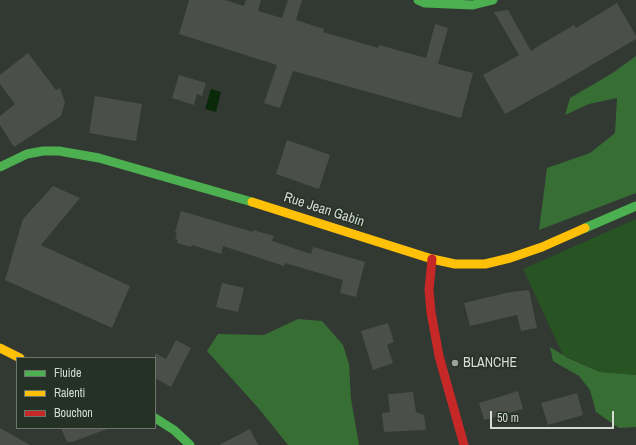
<!DOCTYPE html>
<html>
<head>
<meta charset="utf-8">
<style>
	body { margin:0 }
	#map { position:relative; width:636px; height:445px; overflow:hidden; background:#323832; font-family:"Archivo Narrow",sans-serif }
	canvas { display:block }
	.legend { position:absolute; left:16px; top:357px; width:140px; height:72px; box-sizing:border-box; background:#263125; border:1px solid #6c756b; margin:0; padding:5px 7px; list-style:none; font-size:12px; color:#d4dbd3 }
	.legend li { display:flex; align-items:center; gap:8px; height:20px }
	.legend b { width:20px; border:1px solid #6c756b }
	.scale { position:absolute; left:490px; top:411px; width:124px; height:18px; box-sizing:border-box; border:2px solid #d4dbd3; border-top:0; padding-left:5px; font-size:12px; line-height:14px; white-space:nowrap; color:#d4dbd3; -webkit-text-stroke:3px #263125; paint-order:stroke }
</style>
</head>
<body>
<div id="map">
<canvas width="636" height="445"></canvas>
<ul class="legend">
<li><b style="height:5px;background:#4caf50"></b>Fluide</li>
<li><b style="height:5px;background:#ffc107"></b>Ralenti</li>
<li><b style="height:5px;background:#c62828"></b>Bouchon</li>
</ul>
<div class="scale">50 m</div>
</div>
<script>
const c = document.querySelector('canvas').getContext('2d');
c.lineJoin = 'round';
function paint(path, color) { c.fillStyle = color; c.fill(path, 'evenodd'); }
const shape = rows => new Path2D(rows.map(r => 'M' + r).join(''));
function stroke(path, color, width, dash) { c.strokeStyle = color; c.lineWidth = width; c.lineCap = dash ? 'butt' : 'round'; c.setLineDash(dash || []); c.stroke(path); }
function write(font, color, halo, rows, align = 'center') {
  c.font = font + ' "Archivo Narrow",sans-serif'; c.lineWidth = 3; c.setLineDash([]); c.textBaseline = 'middle'; c.strokeStyle = halo; c.fillStyle = color; for (const [text, x, y, turn = 0] of rows) {
    c.save(); c.translate(x, y); c.rotate((+turn || 0) * Math.PI / 180); c.textAlign = isNaN(turn) ? turn : align; if (halo) c.strokeText(text, 0, 0); c.fillText(text, 0, 0); c.restore();
  }
}
paint(shape([
	[636,219,636,375,600,372,563,355,523,269]
]), '#285323');
paint(shape([
	[636,56,636,193,539,230,547,168,590,153,615,133,617,98,589,104,565,115,570,98,611,74],
	[298,319,322,321,343,345,349,364,351,399,359,445,288,445,260,410,207,351,218,334,264,335],
	[550,347,568,358,600,372,636,375,636,427,619,428,596,412,590,390,579,376,553,361]
]), '#376e33');
paint(shape([
	[211,89,221,92,216,112,205,109]
]), '#092908');
paint(shape([
	[189,0,225,0,244,6,246,0,261,0,258,11,282,18,288,0,302,0,296,20,324,29,323,32,378,48,379,45,426,58,435,24,448,28,438,64,473,73,461,118,293,71,280,108,264,103,277,65,179,34],
	[617,3,636,36,636,39,561,83,505,114,483,75,519,55,494,12,508,10,531,51,540,45,574,25,576,28],
	[28,53,56,90,60,88,65,103,61,116,14,147,0,125,0,116,15,104,0,84,0,75],
	[179,75,206,83,202,96,197,94,194,105,172,98],
	[95,96,142,104,136,141,89,133],
	[287,140,330,155,319,189,276,174],
	[53,186,80,198,41,245,130,286,112,328,5,280,23,219],
	[181,211,253,232,253,230,274,236,272,241,311,254,313,247,365,262,356,297,340,293,343,280,285,263,284,266,223,246,221,254,192,245,191,247,177,243,178,240,175,239,177,233,175,232],
	[222,283,244,288,238,312,216,307],
	[529,290,537,328,521,331,517,315,470,326,464,303,510,292],
	[388,323,394,342,387,345,393,363,373,370,361,331],
	[176,340,191,348,171,387,155,378,155,353,166,359],
	[518,391,523,409,484,420,479,403],
	[413,392,416,412,424,415,426,430,384,432,382,413,390,412,388,394],
	[577,393,583,415,548,425,541,403],
	[0,428,30,445,0,445],
	[61,428,107,428,107,429,72,442,67,442],
	[250,429,258,445,219,445]
]), '#4a4f4a');
stroke(shape([
	[418,0,425,3,473,5,493,0],
	[0,167,27,154,43,151,59,151,99,158,252,202],
	[585,228,636,206],
	[155,418,174,430,190,445]
]), '#4caf50', 9);
stroke(shape([
	[252,202,432,259,455,264,485,264,510,258,542,247,585,228],
	[0,348,20,358]
]), '#ffc107', 9);
stroke(shape([
	[432,259,429,290,431,312,439,356,464,445]
]), '#c62828', 9);
for (const [x, y, r, color] of [
	[455,363,4,"#9ba29b"]
]) { const dot = new Path2D(); dot.arc(x, y, r, 0, 2 * Math.PI); c.fillStyle = color; c.fill(dot); stroke(dot, '#263125', 1.5); }
write('14px', '#d4dbd3', '#263125', [
	["Rue Jean Gabin",324,210,18]
]);
write('14px', '#d4dbd3', '#263125', [
	["BLANCHE",463,363]
], 'left');
</script>
</body>
</html>
